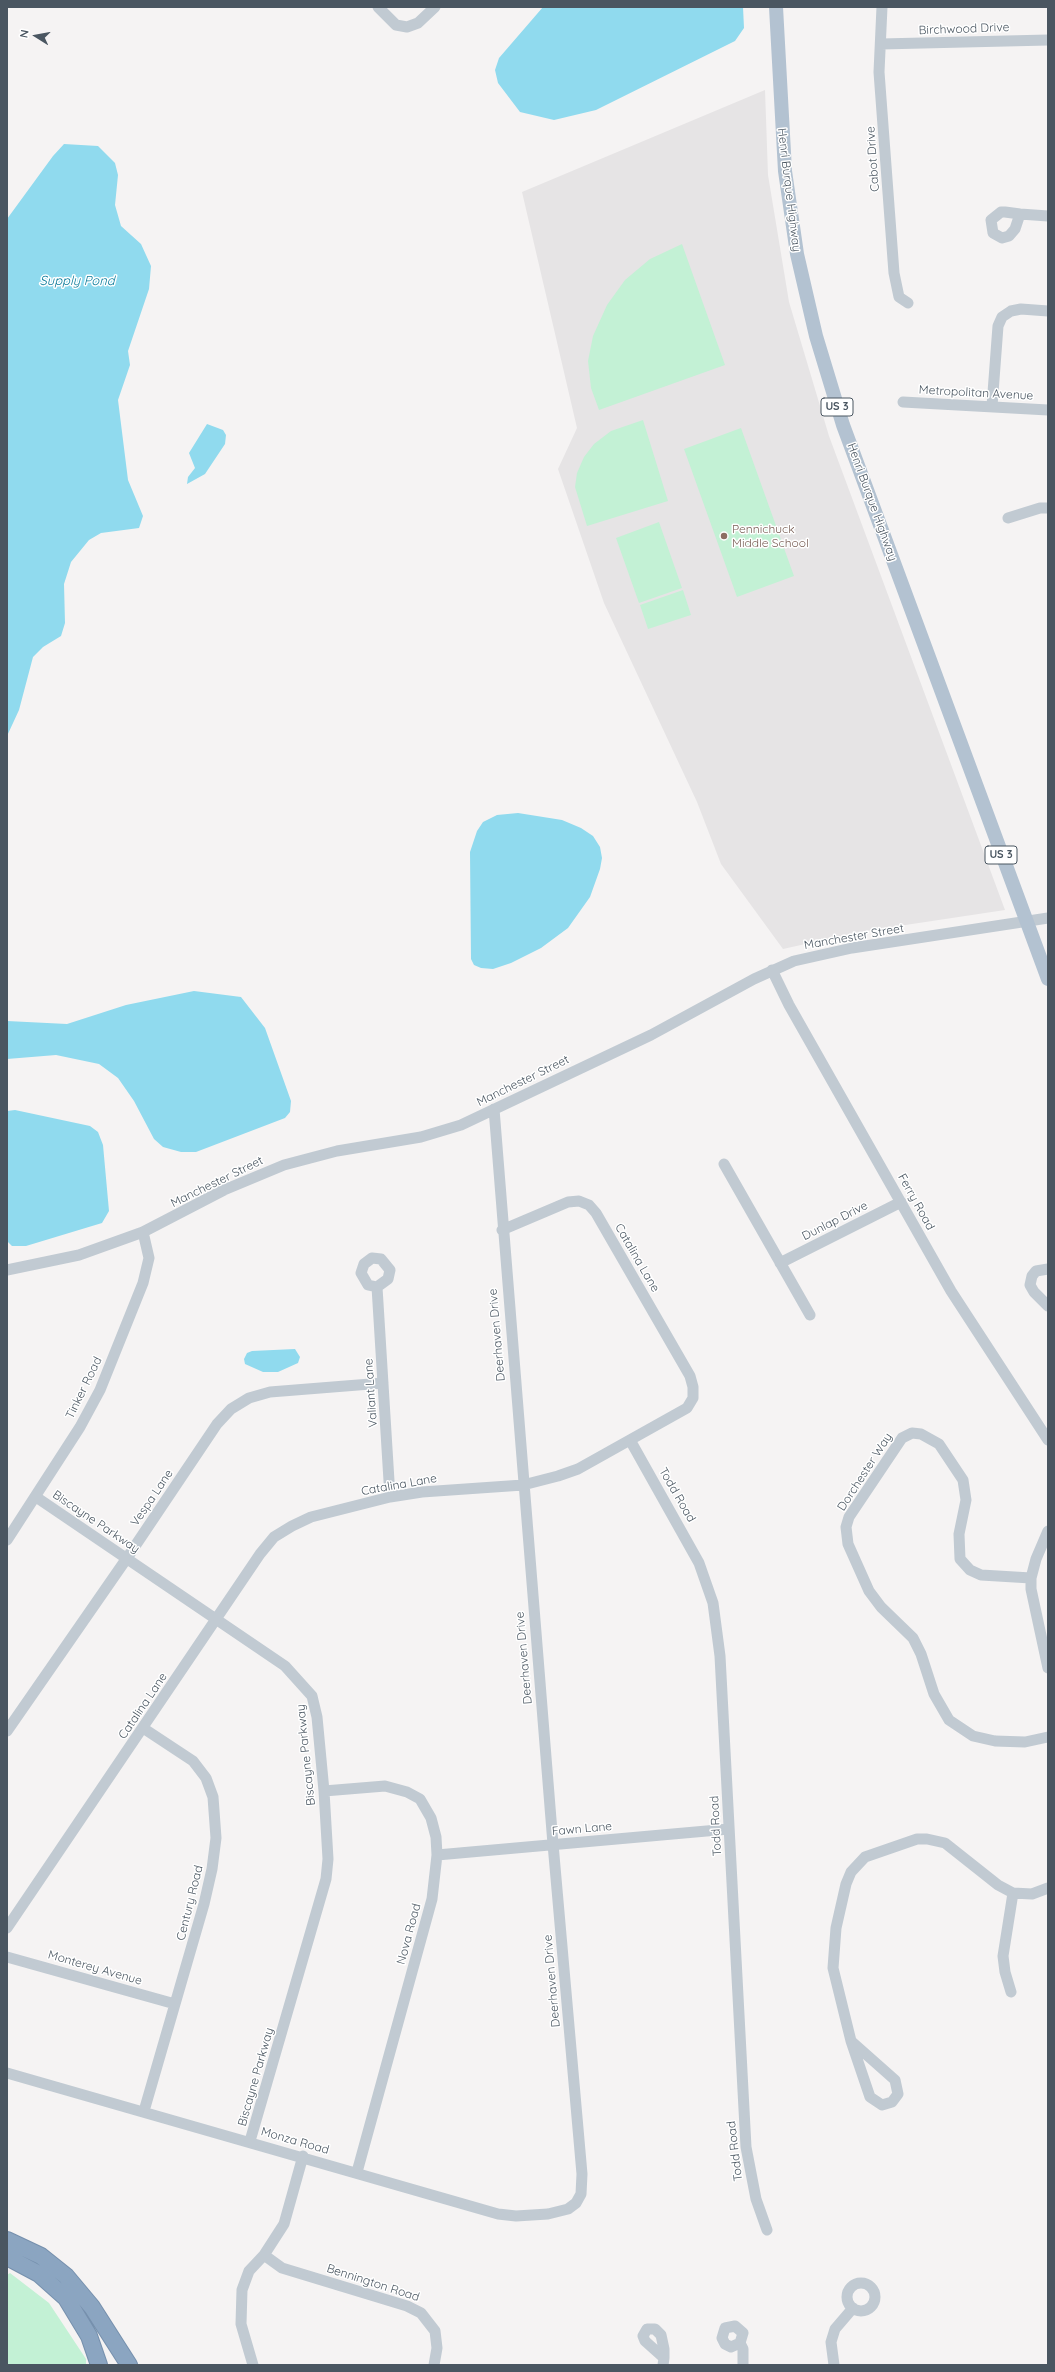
<!DOCTYPE html>
<html>
<head>
<meta charset="utf-8">
<style>
	body { margin:0 }
	#map { position:relative; width:1055px; height:2372px; overflow:hidden; background:#f5f3f3; font-family:Quicksand,sans-serif }
	canvas { display:block }
	.frame { position:absolute; inset:0; border:8px solid #4a5661; pointer-events:none }
	.north { position:absolute; left:16px; top:16px; width:40px; height:40px; -webkit-text-stroke:3px #fff; paint-order:stroke; rotate:281deg; font-size:11px; font-weight:700; line-height:16px; text-align:center; color:#4a5661 }
	.north::after { content:''; display:block; margin:auto; width:14px; height:18px; background:#4a5661; clip-path:polygon(50% 0,100% 100%,50% 72%,0 100%) }
</style>
</head>
<body>
<div id="map">
<canvas width="1055" height="2372"></canvas>
<div class="frame"></div>
<div class="north">N</div>
</div>
<script>
const c = document.querySelector('canvas').getContext('2d');
c.lineJoin = 'round';
function paint(path, color) { c.fillStyle = color; c.fill(path, 'evenodd'); }
const shape = rows => new Path2D(rows.map(r => 'M' + r).join(''));
function stroke(path, color, width, dash) { c.strokeStyle = color; c.lineWidth = width; c.lineCap = dash ? 'butt' : 'round'; c.setLineDash(dash || []); c.stroke(path); }
function write(font, color, halo, rows, align = 'center') {
  c.font = font + ' Quicksand,sans-serif'; c.lineWidth = 3; c.setLineDash([]); c.textBaseline = 'middle'; c.strokeStyle = halo; c.fillStyle = color; for (const [text, x, y, turn = 0] of rows) {
    c.save(); c.translate(x, y); c.rotate((+turn || 0) * Math.PI / 180); c.textAlign = isNaN(turn) ? turn : align; if (halo) c.strokeText(text, 0, 0); c.fillText(text, 0, 0); c.restore();
  }
}
paint(shape([
	[765,90,768,175,789,302,829,436,1005,910,859,932,783,949,721,864,697,802,604,603,558,469,577,428,522,192]
]), '#e6e4e5');
paint(shape([
	[682,244,725,365,599,410,591,388,588,361,593,336,607,305,625,280,650,259],
	[643,420,668,501,587,526,575,487,577,473,584,457,594,444,611,431],
	[741,428,794,576,737,597,684,449],
	[659,522,682,588,639,603,616,538],
	[683,590,691,615,648,629,640,605],
	[10,2273,49,2303,86,2359,86,2365,7,2365,7,2275]
]), '#c3f1d5');
paint(shape([
	[543,7,743,7,744,28,735,41,596,110,554,120,520,112,498,83,495,70,499,58],
	[64,144,98,146,115,163,118,175,115,205,121,226,141,244,151,266,149,289,128,351,130,365,118,400,128,480,143,516,139,528,101,533,89,540,71,562,64,584,65,623,61,636,43,647,33,657,19,710,7,736,7,219,53,156],
	[207,424,223,430,226,435,225,444,205,474,187,484,188,477,195,468,189,453],
	[518,813,562,820,581,828,593,836,600,847,602,858,600,869,590,897,568,928,541,948,511,963,493,969,481,968,474,965,471,959,470,852,477,831,483,822,497,815],
	[194,991,241,997,265,1028,291,1101,290,1112,285,1118,196,1152,181,1152,163,1147,154,1139,134,1101,118,1078,99,1064,56,1055,7,1059,7,1021,67,1024,126,1005],
	[15,1110,90,1126,98,1132,103,1145,109,1211,102,1223,26,1246,12,1246,7,1241,7,1111],
	[295,1349,300,1357,298,1363,278,1372,263,1372,245,1364,244,1359,247,1353,252,1351]
]), '#90daee');
const highway = shape([
	[7,2240,41,2256,66,2276,92,2307,129,2365],
	[7,2257,39,2274,66,2298,89,2336,99,2365]
]);
stroke(highway, '#7690ad', 18);
stroke(shape([
	[378,7,396,25,407,27,418,23,435,7],
	[882,7,879,72,894,273,899,297,908,303],
	[881,44,1048,40],
	[1020,214,1015,229,1009,236,1002,238,993,233,991,220,1001,212,1005,212,1020,214,1048,216],
	[903,402,1048,410],
	[992,406,998,326,1002,317,1011,311,1021,309,1048,311],
	[1008,518,1040,508,1048,508],
	[772,970,789,1005,951,1291,1048,1440],
	[724,1164,810,1315],
	[780,1263,901,1202],
	[1048,1269,1036,1271,1032,1276,1030,1285,1034,1292,1048,1306],
	[7,1270,79,1255,143,1232,224,1190,284,1165,337,1151,421,1137,461,1125,651,1035,754,979,794,961,852,948,1048,918],
	[377,1287,388,1279,390,1270,381,1259,372,1258,364,1264,361,1273,368,1285,377,1287,390,1497],
	[630,1440,699,1563,713,1603,720,1656,746,2147,756,2199,767,2230],
	[36,1497,285,1666,312,1696,317,1717,324,1791,328,1859,326,1879,250,2141],
	[1048,1531,1036,1559,1031,1578,1031,1589,1048,1668],
	[7,1540,80,1427,100,1390,143,1283,149,1258,143,1232],
	[1031,1578,981,1575,970,1570,960,1559,959,1534,966,1500,963,1480,939,1444,921,1434,912,1433,902,1438,849,1517,846,1527,848,1544,869,1591,881,1607,913,1638,921,1654,934,1694,949,1720,973,1736,995,1741,1025,1742,1048,1737],
	[143,1728,193,1761,206,1778,213,1797,216,1838,212,1869,204,1904,144,2111],
	[7,1731,127,1558,217,1424,231,1409,249,1398,270,1392,383,1383],
	[324,1791,385,1786,407,1792,420,1799,431,1818,436,1837,437,1855,432,1899,357,2172],
	[437,1855,729,1829],
	[7,1928,260,1554,274,1537,292,1526,311,1517,390,1497,422,1492,523,1485,558,1476,578,1469,687,1408,693,1398,693,1387,690,1376,596,1213,589,1205,579,1201,568,1202,502,1230],
	[7,1957,175,2004],
	[1011,1992,1005,1972,1003,1956,1013,1893],
	[851,2041,895,2080,898,2094,892,2102,882,2105,870,2097,851,2041,833,1968,836,1928,846,1884,851,1872,865,1857,917,1839,927,1839,945,1843,998,1885,1013,1893,1032,1894,1048,1888],
	[7,2073,498,2214,516,2216,548,2214,568,2209,576,2203,581,2194,582,2174,553,1844,494,1109],
	[264,2255,282,2268,407,2306,421,2313,435,2331,437,2348,434,2365],
	'847 2297a14 14 0 1 1 28 0a14 14 0 1 1-28 0Z',
	[740,2343,731,2347,725,2344,722,2338,725,2328,735,2326,743,2333,740,2343,743,2349,743,2365],
	[253,2365,241,2324,242,2290,249,2271,264,2255,284,2224,303,2156],
	[663,2365,664,2358,664,2349,661,2335,655,2329,647,2329,643,2336,645,2341,664,2358],
	[834,2365,831,2342,835,2329,853,2308]
]), '#c1cad2', 11);
stroke(shape([
	[776,7,785,171,797,254,816,336,843,425,1048,979]
]), '#b3c2d1', 14);
stroke(highway, '#8ba5c1', 16);
for (const [x, y, r, color] of [
	[724,536,4,"#8d6e63"]
]) { const dot = new Path2D(); dot.arc(x, y, r, 0, 2 * Math.PI); c.fillStyle = color; c.fill(dot); stroke(dot, '#fff', 1.5); }
for (const [x, y, w] of [
	[837,407,32],
	[1001,855,32]
]) { const box = new Path2D(); box.roundRect(x - w / 2, y - 9, w, 18, 3); c.fillStyle = '#fff'; c.fill(box); stroke(box, '#4a5661', 1); }
write('bold 11px', '#4a5661', null, [
	["US 3",837,407],
	["US 3",1001,855]
]);
write('12px', '#4a5661', '#fff', [
	["Birchwood Drive",964,29,-2],
	["Cabot Drive",873,159,-94],
	["Henri Burque Highway",789,190,83],
	["Metropolitan Avenue",976,393,3],
	["Henri Burque Highway",872,502,70],
	["Manchester Street",854,937,-10],
	["Manchester Street",523,1081,-26],
	["Manchester Street",217,1182,-26],
	["Ferry Road",916,1202,61],
	["Dunlap Drive",835,1221,-27],
	["Catalina Lane",637,1258,60],
	["Deerhaven Drive",497,1335,-95],
	["Tinker Road",84,1388,-64],
	["Valiant Lane",371,1393,-94],
	["Dorchester Way",865,1472,-57],
	["Catalina Lane",399,1485,-10],
	["Todd Road",677,1495,60],
	["Vespa Lane",152,1498,-56],
	["Biscayne Parkway",96,1522,34],
	["Deerhaven Drive",524,1658,-95],
	["Catalina Lane",143,1706,-56],
	["Biscayne Parkway",306,1755,-96],
	["Todd Road",716,1826,-93],
	["Fawn Lane",582,1829,-5],
	["Century Road",190,1903,-76],
	["Nova Road",409,1934,-75],
	["Monterey Avenue",95,1968,16],
	["Deerhaven Drive",552,1981,-95],
	["Biscayne Parkway",256,2077,-74],
	["Monza Road",295,2141,16],
	["Todd Road",735,2151,-97],
	["Bennington Road",373,2283,18]
]);
write('12px', '#785e54', '#fff', [
	["Pennichuck",732,529],
	["Middle School",732,543]
], 'left');
write('italic 13px', '#0c7c9b', '#fff', [
	["Supply Pond",77,281]
]);
</script>
</body>
</html>
